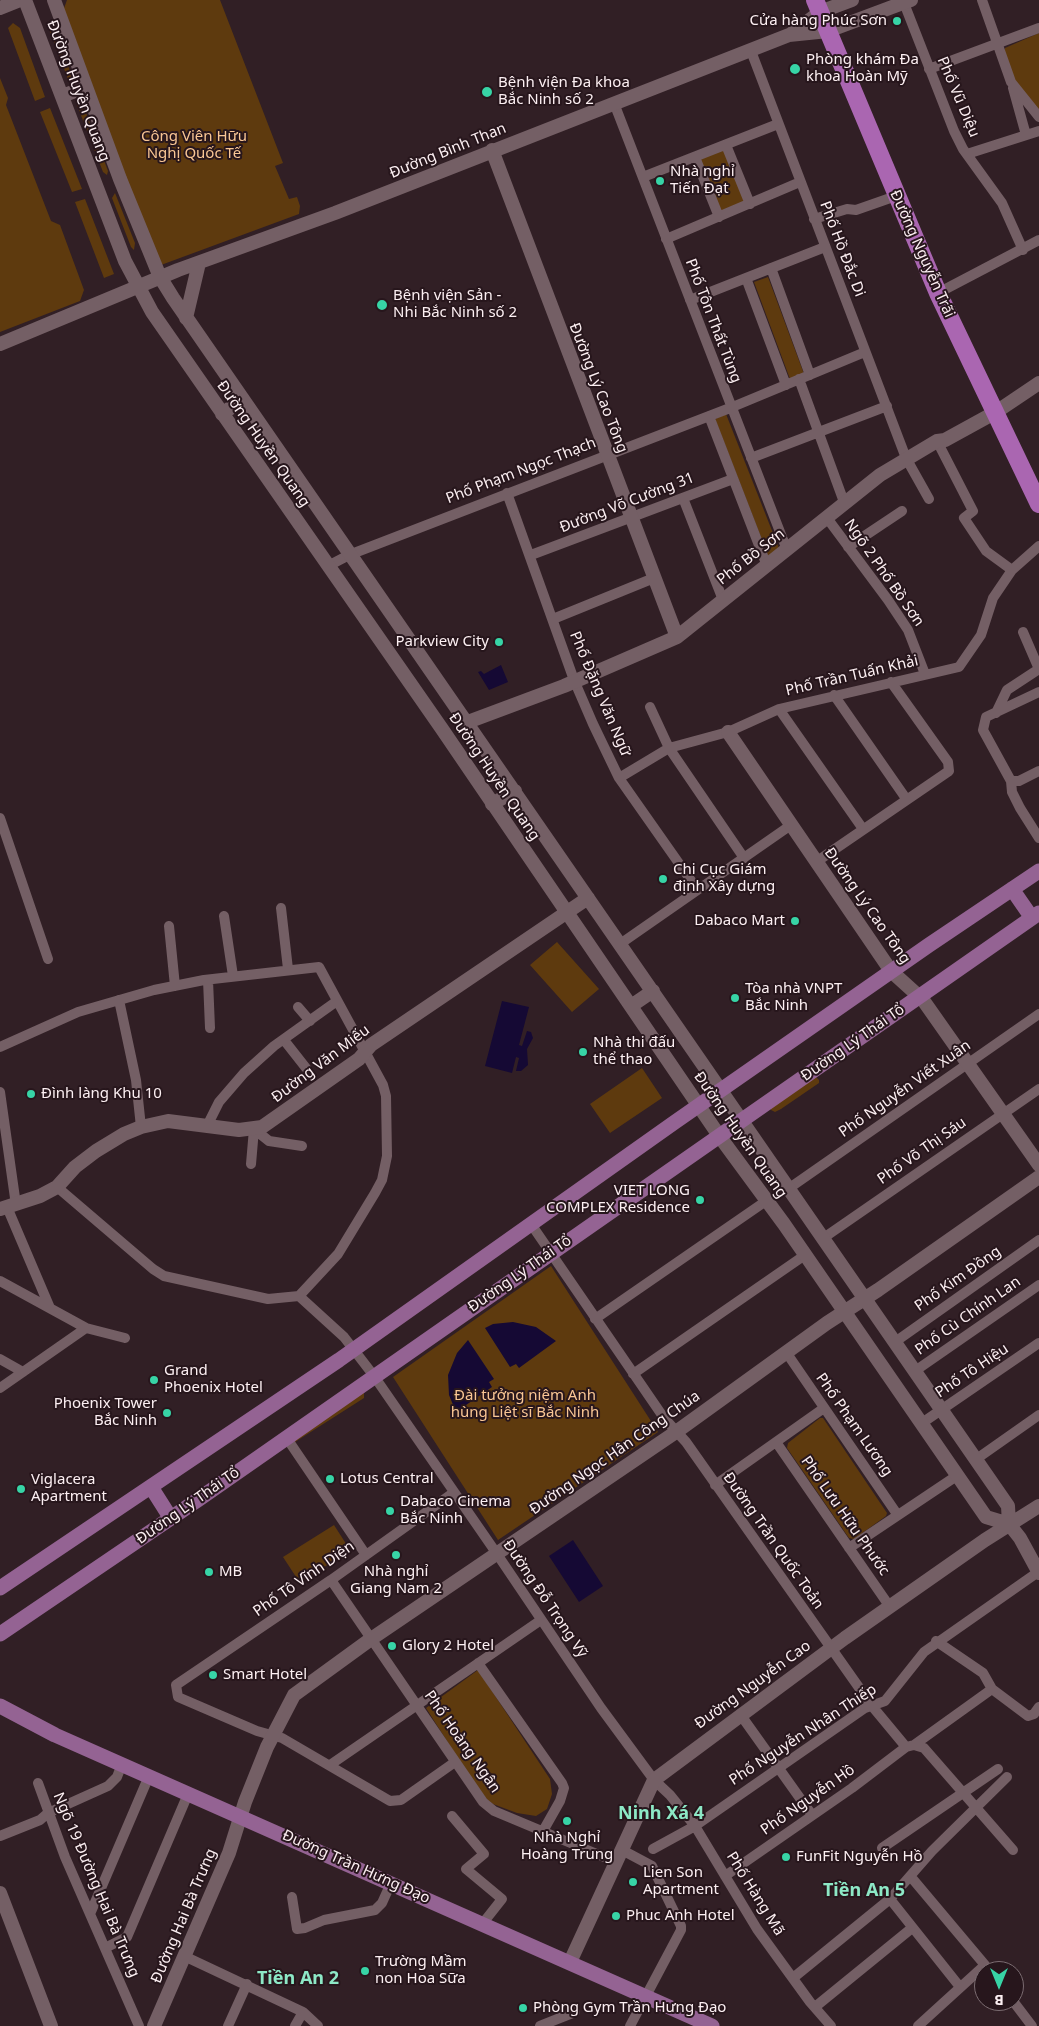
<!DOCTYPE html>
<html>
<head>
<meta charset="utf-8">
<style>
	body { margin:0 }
	#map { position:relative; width:1039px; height:2026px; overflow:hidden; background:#311f25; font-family:"Noto Sans",sans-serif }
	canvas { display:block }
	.north { position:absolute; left:974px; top:1961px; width:50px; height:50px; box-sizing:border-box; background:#27161c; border:1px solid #7c6d72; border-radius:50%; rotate:180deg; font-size:14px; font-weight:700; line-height:20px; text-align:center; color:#fceff2 }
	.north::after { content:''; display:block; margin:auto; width:18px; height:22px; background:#37d4a6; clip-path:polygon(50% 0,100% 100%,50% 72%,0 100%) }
</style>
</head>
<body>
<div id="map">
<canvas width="1039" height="2026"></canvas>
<div class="north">B</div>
</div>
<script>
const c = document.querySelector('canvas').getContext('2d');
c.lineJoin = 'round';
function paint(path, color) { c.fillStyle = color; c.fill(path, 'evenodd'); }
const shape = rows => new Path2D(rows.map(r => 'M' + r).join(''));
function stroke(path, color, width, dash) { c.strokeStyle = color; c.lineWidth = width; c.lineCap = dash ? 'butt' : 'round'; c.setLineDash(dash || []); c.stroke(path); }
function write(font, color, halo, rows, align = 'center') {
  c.font = font + ' "Noto Sans",sans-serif'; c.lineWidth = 4; c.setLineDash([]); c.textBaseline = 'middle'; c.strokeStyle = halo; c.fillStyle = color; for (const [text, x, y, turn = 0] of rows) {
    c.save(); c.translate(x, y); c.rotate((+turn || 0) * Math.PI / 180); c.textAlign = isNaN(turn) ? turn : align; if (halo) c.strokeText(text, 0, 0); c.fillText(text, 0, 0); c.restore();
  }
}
paint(shape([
	[67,0,220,0,283,163,275,166,289,199,297,197,300,206,299,214,161,265,157,260,63,11],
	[13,23,20,28,45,97,35,101,8,28],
	[52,26,73,78,72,81,68,79,49,29],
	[1039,33,1039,111,1014,83,1004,55,1005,48],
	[0,78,8,98,6,105,51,221,60,225,84,290,80,301,0,332],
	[78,101,82,102,108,171,107,175,103,172,77,105],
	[50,108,82,189,72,192,40,112],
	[726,146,747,203,719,214,697,158],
	[115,193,135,243,134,250,131,247,112,198],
	[85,199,114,274,104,278,75,202],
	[768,277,804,374,790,379,754,282],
	[726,414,780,551,769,558,715,419],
	[557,942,599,989,572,1012,530,965],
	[642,1068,662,1098,610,1133,590,1104],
	[815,1076,819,1080,819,1083,781,1109,775,1112,771,1110,771,1108],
	[551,1266,658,1432,498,1540,393,1377],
	[364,1392,364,1398,295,1442,294,1440],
	[820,1418,823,1418,887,1513,886,1516,854,1539,849,1538,787,1448,788,1443],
	[334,1525,350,1550,300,1583,283,1557],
	[478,1670,550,1779,552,1794,547,1809,536,1816,517,1813,493,1804,482,1796,426,1708]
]), '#5e3a0e');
paint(shape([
	[501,665,508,682,489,690,478,672,481,671,484,674],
	[502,1001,529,1007,519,1045,522,1046,527,1031,531,1032,533,1038,527,1049,528,1065,521,1071,516,1071,519,1058,516,1057,512,1073,485,1066],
	[513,1322,536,1327,556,1341,519,1368,516,1364,510,1367,485,1328,493,1324],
	[468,1340,494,1379,489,1382,492,1387,456,1412,449,1395,448,1375,457,1353],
	[573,1540,603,1586,579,1602,549,1556]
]), '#150934');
stroke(shape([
	[982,0,1011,82,1039,117],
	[904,3,954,131,963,149,1002,203,1023,250],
	[751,51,906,458,929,499],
	[929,69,1039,28],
	[1013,88,1026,135],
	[614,103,787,550],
	[726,145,750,204],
	[967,154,1039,131],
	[695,157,719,217],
	[643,177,778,124],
	[814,219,847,209,856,210,896,196],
	[666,239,800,182],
	[771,268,810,375],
	[746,278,786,385],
	[938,293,1039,240],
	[690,300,825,247],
	[799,379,844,502],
	[709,416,767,566],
	[937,441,973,511,964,518,986,551,1012,570],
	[751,458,887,406],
	[507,493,574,680,593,724,619,778,697,889],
	[683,498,723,600],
	[827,518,888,600,908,630,925,674],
	[848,547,902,511],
	[531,555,733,479],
	[328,566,349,555,730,408,865,352],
	[553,619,654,578],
	[1023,632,1039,669],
	[1039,692,986,717,983,730,1011,781,1019,781,1039,771],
	[834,695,907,800],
	[650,707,669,748,744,858],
	[779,709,863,829],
	[996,713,1007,690,1039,669],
	[619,778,669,748,728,732,779,709,959,667,981,635,993,598,1012,570,1039,546],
	[1011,781,1012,792,1020,808,1039,838],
	[0,818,48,959],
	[816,862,949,771,948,762,891,682],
	[281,908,288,969],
	[224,916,233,976],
	[169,926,175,986],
	[620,944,791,825],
	[208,980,210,1028],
	[119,1000,136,1080,141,1127],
	[298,1007,310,1021],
	[284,1040,306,1068],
	[0,1047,78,1012,154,990,204,980,319,967,383,1085,386,1096,387,1156,382,1180,375,1193,338,1254,299,1296],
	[0,1092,16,1205],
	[207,1126,219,1102,244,1073,274,1046,337,1001],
	[254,1129,269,1141,302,1146],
	[251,1164,254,1129],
	[57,1187,153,1269,164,1276,268,1299,299,1296],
	[788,1189,1039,1014],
	[7,1207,50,1308],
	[531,1224,664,1418,686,1442,872,1706,906,1747,914,1745,924,1748,1013,1850],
	[822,1239,1039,1089],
	[0,1281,86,1328,0,1388],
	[299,1296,344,1337,374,1376,497,1554,601,1708,654,1780,670,1795,695,1826,757,1929,810,2002,831,2026],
	[595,1319,766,1201],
	[86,1328,125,1338],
	[895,1342,1039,1240],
	[786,1352,897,1514],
	[0,1359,23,1372],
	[915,1371,1039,1285],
	[633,1374,805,1255],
	[922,1423,1039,1343],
	[286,1437,366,1555],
	[776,1442,890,1607],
	[975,1460,1039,1415],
	[715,1485,824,1408],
	[453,1493,331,1580,176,1685,178,1697,257,1731,282,1738,390,1801,401,1800,455,1762],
	[849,1548,958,1475],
	[331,1580,483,1802,494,1811,616,1862],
	[936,1641,983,1673,992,1689],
	[478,1663,562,1783,564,1788,560,1801,543,1831],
	[740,1714,812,1815],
	[914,1745,992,1689,1028,1716,1034,1714,1039,1707],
	[330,1765,541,1620],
	[38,1783,65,1857,139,2026],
	[452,1816,484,1854,466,1869,502,1899,483,1923],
	[0,1836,40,1820,48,1813,108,1786,117,1777,122,1764],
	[882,1848,998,1769],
	[653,1849,695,1826,865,1708,885,1701,924,1652,1038,1572],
	[622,1850,652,1866,681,1926,681,1930,630,2026],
	[725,1876,852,1788,906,1747],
	[911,1877,990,1971],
	[292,1897,297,1929,305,1928,324,1920,375,1910,382,1903,391,1883],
	[890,1899,960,1987],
	[90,1914,149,1776],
	[105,1948,127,1937,188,1794],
	[184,1956,303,2012,318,2026],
	[793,1978,890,1899,932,1851,1007,1777],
	[1013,2001,1032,2026],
	[815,2007,912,1928],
	[228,2026,247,1984],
	[295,2026,303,2012],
	[540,2026,575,2012],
	[918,2026,985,1965]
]), '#745f65', 10);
stroke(shape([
	[25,0,125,261,152,312,442,729,720,1137,784,1224,986,1517,1009,1524],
	[54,0,120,179,160,277,173,298,1008,1506,1009,1524,1020,1538,1039,1573],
	[0,8,20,0],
	[791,34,820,12,852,0],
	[62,96,86,87],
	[492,150,677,637],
	[186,318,199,263],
	[0,344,178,270,335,213,789,35,828,31,911,0],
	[222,414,243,399],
	[465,723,564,686,677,637,880,475,937,441,945,440,996,412,1039,383],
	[728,732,891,971,923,1000,1039,1165],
	[492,804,515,791],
	[631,1006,653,991],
	[0,1209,40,1196,57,1187,75,1167,96,1151,124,1134,141,1127,168,1121,239,1130,262,1127,359,1059,371,1045,588,898],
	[0,1893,51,2026],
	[570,1962,654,1780,845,1638,985,1540,1039,1506],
	[154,2026,229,1853,245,1802,267,1747,294,1695,371,1639,676,1432,827,1323,878,1290,1039,1177]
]), '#745f65', 14);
stroke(shape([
	[1012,889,1032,918],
	[151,1487,170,1517],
	[0,1588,339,1360,675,1122,929,945,1039,871],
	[0,1634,199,1499,1039,913],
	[0,1706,55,1735,712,2026]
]), '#946393', 15);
stroke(shape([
	[815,0,938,293,1039,504]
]), '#aa66b1', 18);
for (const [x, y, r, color] of [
	[897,21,5,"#37d4a6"],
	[795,69,6,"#37d4a6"],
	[487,92,6,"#37d4a6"],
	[660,181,5,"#37d4a6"],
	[382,305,6,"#37d4a6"],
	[499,642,5,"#37d4a6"],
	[663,879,5,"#37d4a6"],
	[795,921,5,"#37d4a6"],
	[735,998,5,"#37d4a6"],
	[583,1052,5,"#37d4a6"],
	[31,1094,5,"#37d4a6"],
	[700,1200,5,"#37d4a6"],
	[154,1380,5,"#37d4a6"],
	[167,1413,5,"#37d4a6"],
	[330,1479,5,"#37d4a6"],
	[21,1489,5,"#37d4a6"],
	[390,1511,5,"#37d4a6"],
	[396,1555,5,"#37d4a6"],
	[209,1572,5,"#37d4a6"],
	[392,1646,5,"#37d4a6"],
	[213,1675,5,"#37d4a6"],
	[567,1821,5,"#37d4a6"],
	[786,1857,5,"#37d4a6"],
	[633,1882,5,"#37d4a6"],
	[616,1916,5,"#37d4a6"],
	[365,1971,5,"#37d4a6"],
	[523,2008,5,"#37d4a6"]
]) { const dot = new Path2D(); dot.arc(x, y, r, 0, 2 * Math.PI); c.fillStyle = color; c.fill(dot); stroke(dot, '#27161c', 2); }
write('15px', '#fceff2', '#27161c', [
	["Cửa hàng Phúc Sơn",887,21,"right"],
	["Phòng khám Đa",806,60],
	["khoa Hoàn Mỹ",806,77],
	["Bệnh viện Đa khoa",498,83],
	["Bắc Ninh số 2",498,100],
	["Nhà nghỉ",670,172],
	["Tiến Đạt",670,189],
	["Bệnh viện Sản -",393,296],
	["Nhi Bắc Ninh số 2",393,313],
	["Parkview City",489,642,"right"],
	["Chi Cục Giám",673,870],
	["định Xây dựng",673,887],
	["Dabaco Mart",785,921,"right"],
	["Tòa nhà VNPT",745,989],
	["Bắc Ninh",745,1006],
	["Nhà thi đấu",593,1043],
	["thể thao",593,1060],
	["Đình làng Khu 10",41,1094],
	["VIET LONG",690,1191,"right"],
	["COMPLEX Residence",690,1208,"right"],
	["Grand",164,1371],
	["Phoenix Hotel",164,1388],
	["Phoenix Tower",157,1404,"right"],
	["Bắc Ninh",157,1421,"right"],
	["Lotus Central",340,1479],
	["Viglacera",31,1480],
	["Apartment",31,1497],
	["Dabaco Cinema",400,1502],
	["Bắc Ninh",400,1519],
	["MB",219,1572],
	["Nhà nghỉ",396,1572,"center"],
	["Giang Nam 2",396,1589,"center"],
	["Glory 2 Hotel",402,1646],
	["Smart Hotel",223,1675],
	["Nhà Nghỉ",567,1838,"center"],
	["Hoàng Trung",567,1855,"center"],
	["FunFit Nguyễn Hồ",796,1857],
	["Lien Son",643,1873],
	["Apartment",643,1890],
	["Phuc Anh Hotel",626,1916],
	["Trường Mầm",375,1962],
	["non Hoa Sữa",375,1979],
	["Phòng Gym Trần Hưng Đạo",533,2008]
], 'left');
write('15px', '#fceff2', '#27161c', [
	["Đường Huyền Quang",78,91,69],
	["Phố Vũ Diệu",958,97,67],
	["Đường Bình Than",448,151,-22],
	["Phố Hồ Đắc Di",842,249,69],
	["Đường Nguyễn Trãi",922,254,66],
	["Phố Tôn Thất Tùng",713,321,69],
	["Đường Lý Cao Tông",598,388,69],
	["Đường Huyền Quang",263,444,55],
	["Phố Phạm Ngọc Thạch",521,471,-21],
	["Đường Võ Cường 31",627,503,-21],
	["Phố Bồ Sơn",751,557,-38],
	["Ngõ 2 Phố Bồ Sơn",884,573,55],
	["Phố Trần Tuấn Khải",852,676,-13],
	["Phố Đặng Văn Ngữ",600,694,67],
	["Đường Huyền Quang",494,777,56],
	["Đường Lý Cao Tông",867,906,55],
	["Đường Lý Thái Tổ",853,1043,-35],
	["Đường Văn Miếu",321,1064,-37],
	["Phố Nguyễn Viết Xuân",905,1089,-35],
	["Đường Huyền Quang",740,1135,55],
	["Phố Võ Thị Sáu",922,1151,-35],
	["Đường Lý Thái Tổ",520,1274,-35],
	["Phố Kim Đồng",958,1279,-35],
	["Phố Cù Chính Lan",968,1316,-35],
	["Phố Tô Hiệu",972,1371,-34],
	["Phố Phạm Lương",854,1425,55],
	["Đường Ngọc Hân Công Chúa",615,1453,-35],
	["Đường Lý Thái Tổ",188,1506,-35],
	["Phố Lưu Hữu Phước",845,1516,55],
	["Đường Trần Quốc Toản",773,1541,55],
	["Phố Tô Vĩnh Diện",304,1579,-35],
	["Đường Đỗ Trọng Vỹ",545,1599,56],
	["Đường Nguyễn Cao",753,1685,-36],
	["Phố Nguyễn Nhân Thiếp",803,1735,-33],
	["Phố Hoàng Ngân",462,1742,55],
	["Phố Nguyễn Hồ",808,1800,-35],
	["Đường Trần Hưng Đạo",356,1867,24],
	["Ngõ 19 Đường Hai Bà Trưng",96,1885,67],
	["Phố Hàng Mã",755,1894,58],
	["Đường Hai Bà Trưng",184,1916,-67]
]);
write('15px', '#f9c694', '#27161c', [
	["Công Viên Hữu",194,137],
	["Nghị Quốc Tế",194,154],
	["Đài tưởng niệm Anh",525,1396],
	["hùng Liệt sĩ Bắc Ninh",525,1413]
]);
write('bold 18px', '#8de8c6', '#27161c', [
	["Ninh Xá 4",661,1814],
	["Tiền An 5",864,1891],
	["Tiền An 2",298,1979]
]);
</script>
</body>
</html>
